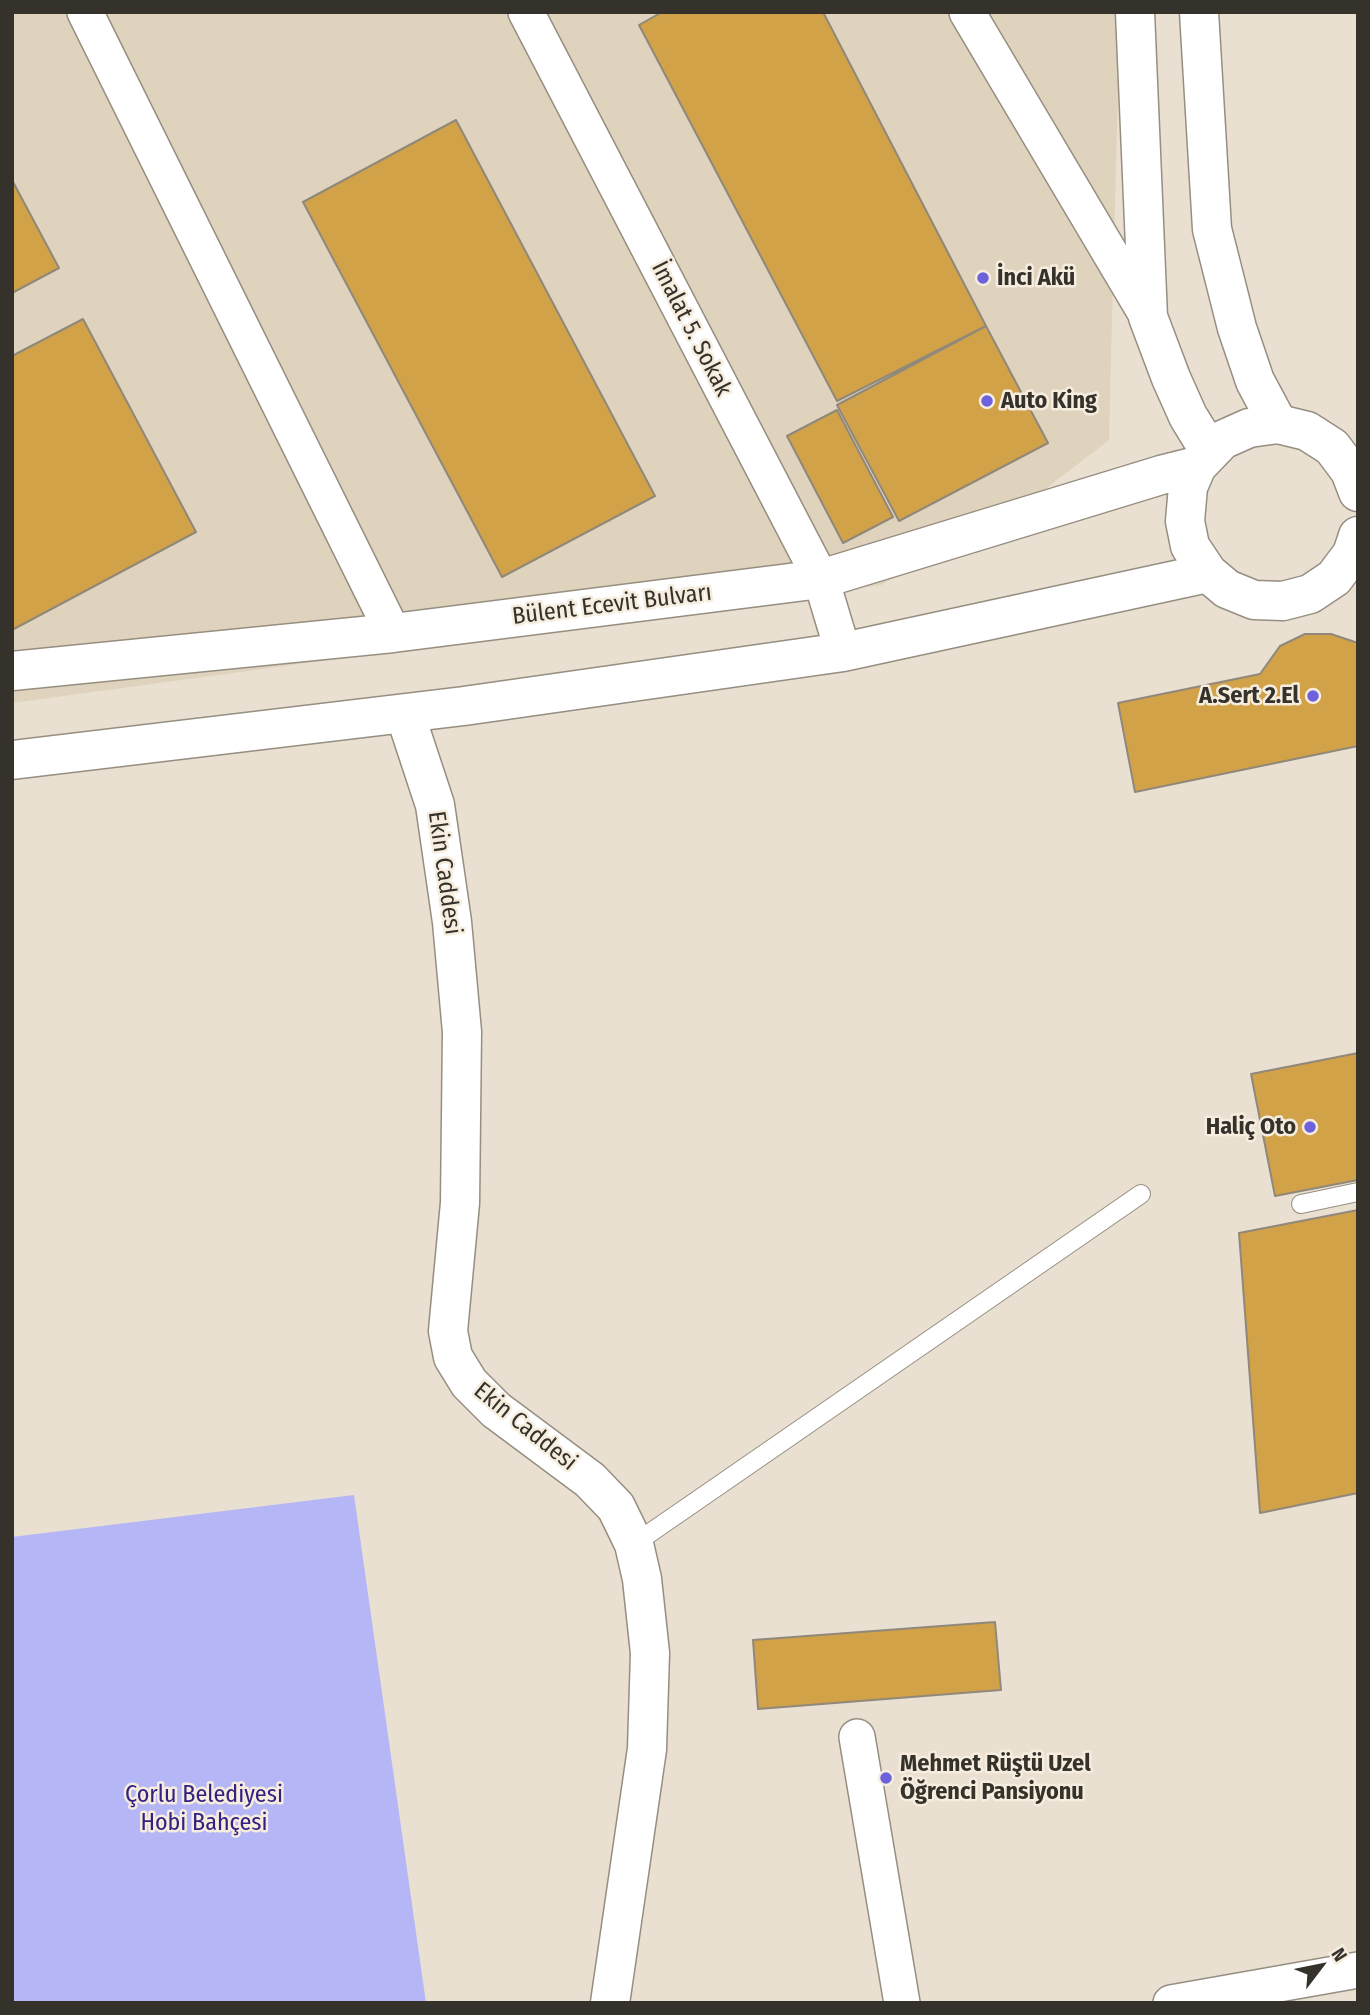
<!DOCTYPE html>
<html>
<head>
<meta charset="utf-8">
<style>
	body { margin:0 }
	#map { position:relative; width:1370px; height:2015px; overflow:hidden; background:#e9e0d1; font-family:"Fira Sans Condensed",sans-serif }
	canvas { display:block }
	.frame { position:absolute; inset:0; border:14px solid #35322c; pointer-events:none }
	.north { position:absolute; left:1286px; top:1931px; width:70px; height:70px; -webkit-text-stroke:5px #f6eddf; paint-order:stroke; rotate:58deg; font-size:19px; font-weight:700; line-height:28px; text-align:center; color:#35322c }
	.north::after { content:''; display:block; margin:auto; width:24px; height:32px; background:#35322c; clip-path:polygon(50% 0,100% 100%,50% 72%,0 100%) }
</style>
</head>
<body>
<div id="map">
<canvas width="1370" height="2015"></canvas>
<div class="frame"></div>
<div class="north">N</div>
</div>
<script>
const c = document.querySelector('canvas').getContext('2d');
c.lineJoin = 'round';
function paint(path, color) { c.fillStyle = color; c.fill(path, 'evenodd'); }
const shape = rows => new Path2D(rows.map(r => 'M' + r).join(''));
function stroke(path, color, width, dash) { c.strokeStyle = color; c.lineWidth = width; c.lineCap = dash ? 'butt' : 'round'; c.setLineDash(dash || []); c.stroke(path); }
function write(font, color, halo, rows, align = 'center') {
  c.font = font + ' "Fira Sans Condensed",sans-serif'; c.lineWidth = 5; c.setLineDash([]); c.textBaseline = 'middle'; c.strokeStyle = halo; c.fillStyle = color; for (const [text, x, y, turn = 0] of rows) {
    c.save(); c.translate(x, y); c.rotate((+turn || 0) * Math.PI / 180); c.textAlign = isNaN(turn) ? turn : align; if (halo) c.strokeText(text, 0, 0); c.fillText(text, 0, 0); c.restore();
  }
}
paint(shape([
	[12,12,1120,12,1109,440,1035,497,881,585,12,703]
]), '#dfd3bd');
paint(shape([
	[354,1495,426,2003,12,2003,12,1537]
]), '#b5b6f6');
const building = shape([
	[662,12,823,12,986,326,837,401,639,25,662,12],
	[456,120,655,496,502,577,303,202,456,120],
	[12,180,59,268,12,293,12,180],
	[83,319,196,532,12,630,12,356,83,319],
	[986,326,1048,443,899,521,837,405,986,326],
	[837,410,893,517,843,543,787,436,837,410],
	[1305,634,1331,634,1358,643,1358,746,1135,792,1118,703,1260,674,1280,646,1305,634],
	[1358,1053,1358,1180,1275,1196,1251,1074,1358,1053],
	[1358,1210,1358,1493,1260,1513,1239,1233,1358,1210],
	[995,1622,1001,1690,758,1709,753,1640,995,1622]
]);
paint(building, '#d2a248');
stroke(building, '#90887b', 2);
const lane = shape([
	[1301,1204,1358,1192],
	[634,1544,1141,1194]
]);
const street = shape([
	[85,12,393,633],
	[526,12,821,579,843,652],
	[967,12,1148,317],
	[857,1737,902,2003],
	[1171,2003,1358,1970]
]);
const secondary = shape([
	[1135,12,1148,317,1171,378,1188,416,1210,452],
	[1199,12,1212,229,1237,328,1255,381,1278,424],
	[405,714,435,805,452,922,462,1032,460,1203,448,1331,453,1357,469,1383,496,1410,590,1480,616,1507,634,1544,642,1579,650,1653,647,1749,610,2003]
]);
const primary = shape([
	[1358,492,1350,471,1332,447,1307,431,1278,424,1249,428,1222,440,1197,466,1188,487,1185,521,1190,546,1208,573,1227,589,1254,600,1283,601,1310,594,1334,578,1352,554,1358,536],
	[12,671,393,633,821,579,1161,475,1197,466],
	[12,760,464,706,843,652,1208,573]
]);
stroke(lane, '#968e80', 20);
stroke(street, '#968e80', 38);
stroke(secondary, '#968e80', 41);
stroke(primary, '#968e80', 41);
stroke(lane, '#fff', 18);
stroke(street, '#fff', 35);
stroke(secondary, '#fff', 38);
stroke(primary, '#fff', 38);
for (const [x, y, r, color] of [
	[983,278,7,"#6e61dc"],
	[987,401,7,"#6e61dc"],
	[1313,696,7,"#6e61dc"],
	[1310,1127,7,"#6e61dc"],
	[886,1778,7,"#6e61dc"]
]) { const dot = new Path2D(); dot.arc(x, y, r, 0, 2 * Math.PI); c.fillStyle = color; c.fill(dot); stroke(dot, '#f6eddf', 2.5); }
write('bold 24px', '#35322c', '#f6eddf', [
	["İnci Akü",997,278],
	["Auto King",1001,401],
	["A.Sert 2.El",1299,696,"right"],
	["Haliç Oto",1296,1127,"right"],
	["Mehmet Rüştü Uzel",900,1764],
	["Öğrenci Pansiyonu",900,1792]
], 'left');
write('24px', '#35322c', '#f6eddf', [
	["İmalat 5. Sokak",691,329,63],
	["Bülent Ecevit Bulvarı",612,605,-7],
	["Ekin Caddesi",444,873,82],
	["Ekin Caddesi",525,1427,39]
]);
write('24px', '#332080', '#f6eddf', [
	["Çorlu Belediyesi",204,1795],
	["Hobi Bahçesi",204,1823]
]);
</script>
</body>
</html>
